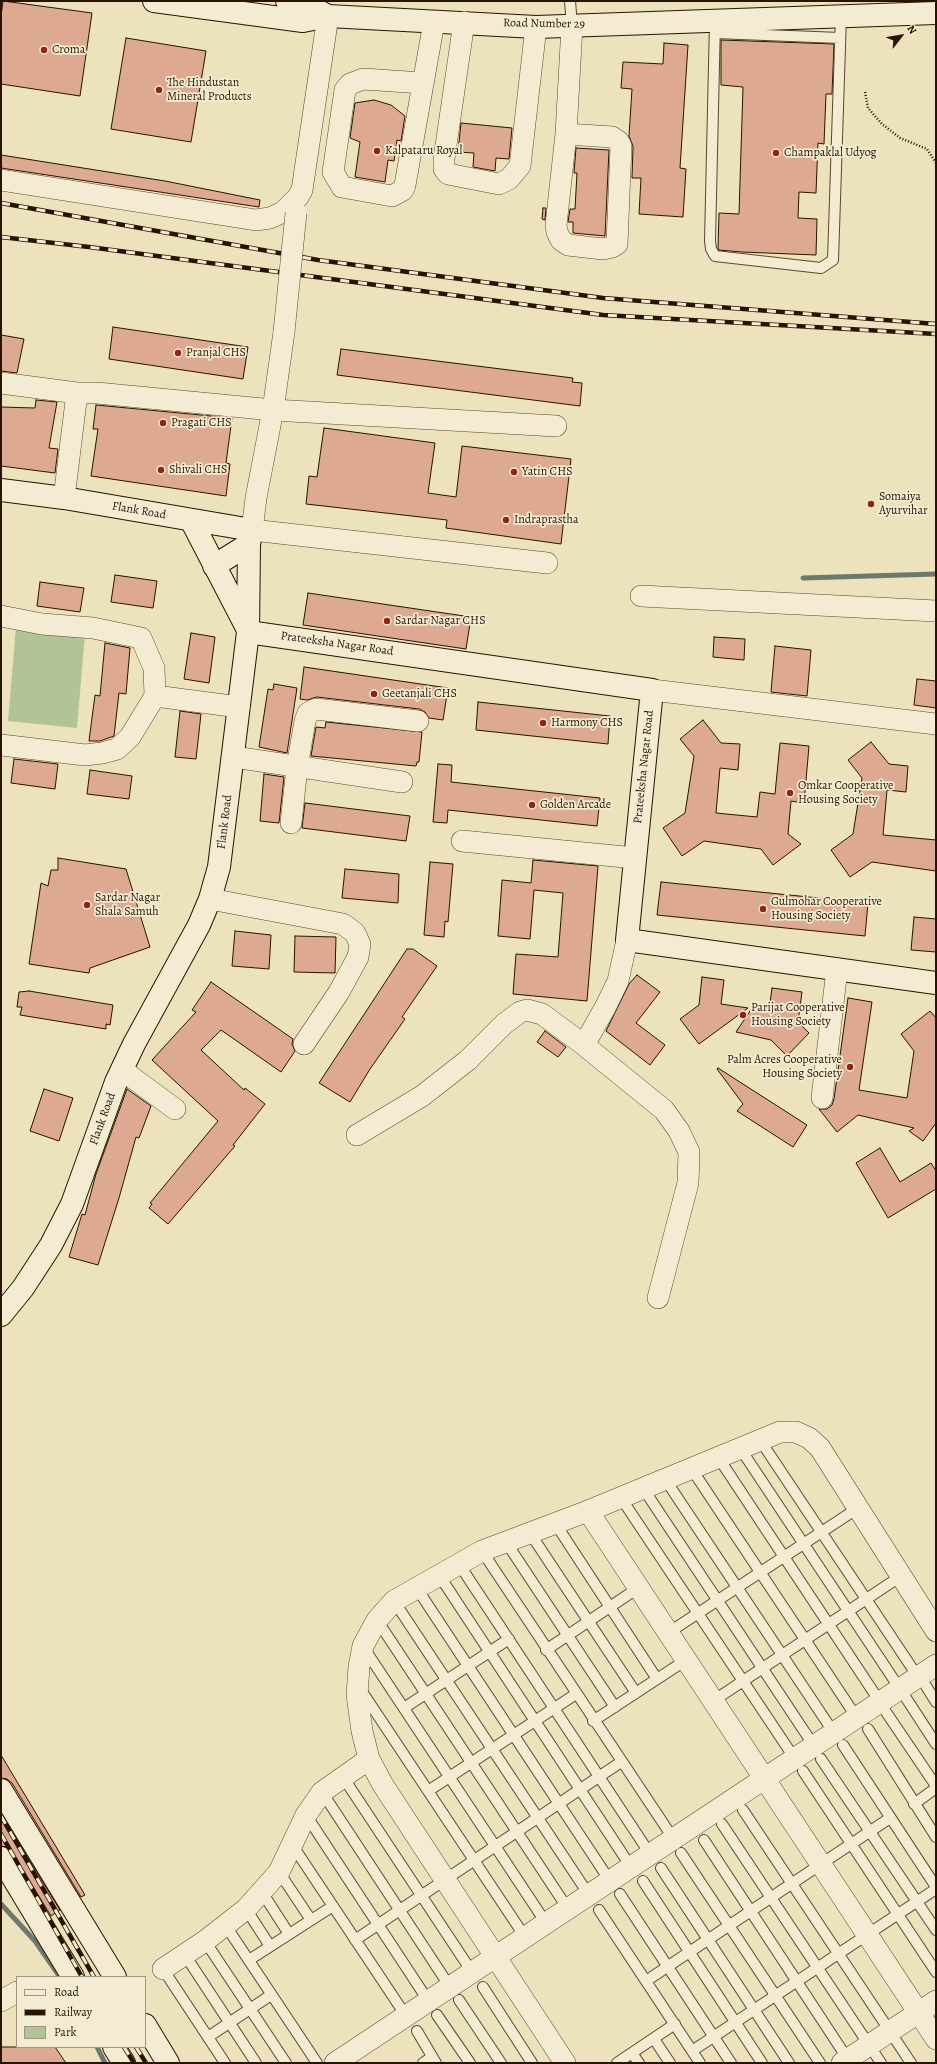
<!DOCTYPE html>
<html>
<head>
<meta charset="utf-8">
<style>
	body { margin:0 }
	#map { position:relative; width:937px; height:2064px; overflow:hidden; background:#ece2bb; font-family:Alegreya,serif }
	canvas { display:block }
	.frame { position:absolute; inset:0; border:2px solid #281300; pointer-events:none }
	.legend { position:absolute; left:16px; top:1976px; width:130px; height:72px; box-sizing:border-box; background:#f3ecd3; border:1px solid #a2957f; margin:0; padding:5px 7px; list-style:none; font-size:12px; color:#281300 }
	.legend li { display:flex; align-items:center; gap:8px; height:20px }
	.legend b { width:20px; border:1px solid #a2957f }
	.north { position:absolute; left:881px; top:16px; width:40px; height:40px; -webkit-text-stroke:3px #f3ecd3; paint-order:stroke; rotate:59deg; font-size:11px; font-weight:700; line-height:16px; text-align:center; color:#281300 }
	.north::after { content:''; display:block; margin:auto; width:14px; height:18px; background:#281300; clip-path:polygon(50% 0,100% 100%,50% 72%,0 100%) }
</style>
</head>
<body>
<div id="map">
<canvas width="937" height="2064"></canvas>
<div class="frame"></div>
<ul class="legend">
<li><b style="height:5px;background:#f3ecd3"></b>Road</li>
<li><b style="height:5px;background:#281300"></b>Railway</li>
<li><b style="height:11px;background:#b2c495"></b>Park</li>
</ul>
<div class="north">N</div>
</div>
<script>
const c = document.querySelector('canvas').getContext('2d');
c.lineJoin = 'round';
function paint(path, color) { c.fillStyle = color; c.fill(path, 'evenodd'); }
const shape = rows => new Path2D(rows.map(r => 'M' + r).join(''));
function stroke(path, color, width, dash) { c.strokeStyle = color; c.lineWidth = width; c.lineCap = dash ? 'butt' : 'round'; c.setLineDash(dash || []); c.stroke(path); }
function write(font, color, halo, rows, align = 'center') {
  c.font = font + ' Alegreya,serif'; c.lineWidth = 3.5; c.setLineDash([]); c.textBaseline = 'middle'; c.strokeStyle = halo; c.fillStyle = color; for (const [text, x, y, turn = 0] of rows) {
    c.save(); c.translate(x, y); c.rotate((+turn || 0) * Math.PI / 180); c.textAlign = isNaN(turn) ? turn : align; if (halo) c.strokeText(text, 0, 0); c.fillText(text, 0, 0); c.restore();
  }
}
paint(shape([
	[16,627,85,634,77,728,8,721]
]), '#b2c495');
stroke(shape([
	[803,578,936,574],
	[1,1904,35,1941,60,1977],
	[97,2047,105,2063]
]), '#6d786f', 5);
const building = shape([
	[3,1,92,13,80,96,1,84,1,16,3,1],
	[126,38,206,51,191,142,111,129,126,38],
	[721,40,834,44,832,94,826,94,824,144,818,143,816,193,799,192,798,218,817,219,816,255,742,252,719,250,718,248,719,213,739,214,743,87,721,85,721,40],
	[664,43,688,45,680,168,686,169,683,217,639,214,641,178,632,178,633,146,629,136,632,89,621,88,623,62,663,64,664,43],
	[374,100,391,105,405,116,401,141,397,140,394,161,388,160,385,182,355,177,360,142,350,138,355,103,374,100],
	[461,123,512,128,509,159,496,158,495,171,473,167,474,153,458,152,461,123],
	[576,148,609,150,605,236,573,233,573,222,568,222,570,209,575,209,577,173,574,173,576,148],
	[1,155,165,181,260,200,259,207,1,168,1,155],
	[543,208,546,208,545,220,542,219,543,208],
	[113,327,248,347,243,379,109,359,113,327],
	[1,335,24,339,17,373,1,371,1,335],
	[341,349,573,378,572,382,582,383,580,406,337,375,341,349],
	[36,400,57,402,49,448,58,449,55,473,1,466,1,407,35,408,36,400],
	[96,405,232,418,226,463,230,464,226,496,91,476,98,429,93,429,96,405],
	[324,428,435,443,428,493,456,497,462,446,571,459,561,544,446,528,447,520,306,504,309,476,317,477,324,428],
	[115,575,157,581,153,608,111,602,115,575],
	[40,582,84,588,80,612,37,606,40,582],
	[308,593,471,617,466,649,303,625,308,593],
	[191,633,215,637,209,683,184,679,191,633],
	[714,637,745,639,744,660,713,657,714,637],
	[105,643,130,648,126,694,119,693,114,736,100,741,89,741,95,695,100,696,105,643],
	[775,646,811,650,807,696,771,692,775,646],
	[304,667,448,688,443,720,429,718,425,712,419,709,317,697,307,700,300,699,304,667],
	[917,679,936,681,936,708,914,705,917,679],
	[274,684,297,688,287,753,259,747,268,689,273,690,274,684],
	[478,702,610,716,608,744,476,730,478,702],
	[180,711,201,714,196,759,175,757,180,711],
	[703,720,721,743,740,744,738,770,720,768,716,813,757,817,760,792,775,794,780,743,809,746,804,803,791,801,788,834,801,844,773,865,761,849,704,841,682,856,663,828,685,813,694,756,680,739,703,720],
	[326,722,422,732,419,762,417,762,416,766,311,756,316,727,325,728,326,722],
	[871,742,889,764,908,766,906,792,887,790,883,835,936,840,936,871,872,862,850,877,831,850,853,834,862,778,848,760,871,742],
	[14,759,58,764,55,789,11,783,14,759],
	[438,764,452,765,451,782,600,798,597,826,448,810,447,823,433,822,438,764],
	[90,770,132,776,129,799,87,794,90,770],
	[264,774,284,777,279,823,260,821,264,774],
	[305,803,410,816,406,841,302,828,305,803],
	[58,858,126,869,150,947,90,968,89,973,29,964,41,883,48,886,51,870,58,870,58,858],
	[533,860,598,866,587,1001,513,994,516,954,558,957,563,893,534,890,530,939,498,936,502,880,531,883,533,860],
	[430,862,453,864,448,922,445,921,444,937,424,935,430,862],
	[345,869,399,874,398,903,342,898,345,869],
	[661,882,868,903,865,936,657,915,661,882],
	[914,917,936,919,936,952,911,950,914,917],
	[235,931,271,935,269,969,232,966,235,931],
	[295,936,336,937,335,973,294,972,295,936],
	[407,949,413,949,437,966,402,1017,405,1019,370,1069,350,1102,319,1083,407,949],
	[637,975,660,992,636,1023,665,1045,650,1065,606,1031,629,984,637,975],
	[702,977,724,980,721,1004,748,1008,699,1044,680,1019,699,1005,702,977],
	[211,982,293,1039,292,1044,295,1051,281,1072,221,1030,201,1050,244,1090,245,1088,265,1104,233,1145,235,1146,168,1224,149,1208,152,1204,150,1203,218,1121,152,1060,196,1012,192,1010,211,982],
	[772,988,802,992,798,1022,809,1033,787,1056,771,1040,736,1032,752,1008,769,1010,772,988],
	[29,991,113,1005,110,1025,106,1024,106,1029,20,1015,22,1007,17,1007,19,992,29,991],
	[848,998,872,1002,859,1090,907,1098,914,1051,901,1034,930,1011,936,1018,936,1123,923,1141,909,1131,914,1128,858,1115,837,1132,819,1109,827,1109,832,1105,834,1099,848,998],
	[545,1031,566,1047,558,1057,537,1042,545,1031],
	[718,1068,807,1125,793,1147,737,1111,743,1104,717,1069,718,1068],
	[44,1089,73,1098,59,1141,30,1131,44,1089],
	[127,1089,151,1106,139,1138,136,1137,119,1198,98,1265,69,1257,82,1214,85,1215,96,1174,127,1089],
	[880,1148,900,1182,931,1163,936,1171,936,1189,888,1218,856,1163,880,1148],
	[1,1755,85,1895,81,1897,12,1783,7,1779,1,1778,1,1755],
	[1,1814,60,1910,51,1916,12,1852,7,1847,1,1846,1,1814],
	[1,2047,55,2047,66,2063,1,2063,1,2047]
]);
paint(building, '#dda990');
stroke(building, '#281300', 1);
const lane = shape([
	[570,1,572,26],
	[715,21,710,241,711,249,715,256,821,268,833,260,841,16],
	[715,33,840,38],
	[760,1440,918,1677],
	[740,1448,900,1689],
	[718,1457,880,1702],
	[691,1468,857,1718],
	[665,1479,834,1733],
	[643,1488,814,1746],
	[621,1498,795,1759],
	[555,1523,657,1679],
	[530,1533,636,1693],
	[506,1542,615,1707],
	[482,1551,673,1838],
	[459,1564,650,1854],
	[439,1575,631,1867],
	[416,1587,610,1881],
	[394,1601,589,1895],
	[377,1620,568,1909],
	[668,1633,858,1508],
	[364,1648,546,1923],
	[546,1650,638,1588],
	[926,1686,936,1702],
	[361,1690,525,1937],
	[906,1698,936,1744],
	[713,1701,901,1576],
	[404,1708,509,1639],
	[886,1712,936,1786],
	[593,1721,686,1660],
	[868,1729,936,1837],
	[843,1745,936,1887],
	[821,1759,936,1930],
	[803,1771,936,1972],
	[343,1777,472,1972],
	[428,1791,576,1694],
	[322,1792,450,1987],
	[914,1804,936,1788],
	[743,1810,911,2063],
	[306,1815,429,2002],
	[722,1824,881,2063],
	[704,1840,849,2061],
	[293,1846,406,2016],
	[681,1853,820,2063],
	[661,1868,789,2063],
	[279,1872,311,1920],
	[643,1881,762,2063],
	[262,1892,289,1934],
	[620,1894,731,2063],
	[246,1909,270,1946],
	[599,1910,700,2063],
	[226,1926,317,2063],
	[355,1940,621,1762],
	[205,1941,286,2063],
	[185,1955,256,2063],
	[249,1960,333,1906],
	[163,1969,225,2063],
	[646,1981,890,1818],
	[483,1987,532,2063],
	[459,2000,501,2063],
	[437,2015,470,2063],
	[417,2031,436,2063],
	[208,2037,271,1995],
	[654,2039,670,2063],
	[692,2051,936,1889],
	[632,2053,639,2063],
	[423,2063,432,2057],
	[617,2063,675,2024]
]);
const street = shape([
	[464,22,444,159,444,169,448,174,499,184,509,179,520,166,536,27],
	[423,83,363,79,350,84,345,90,333,172,342,187,392,196,403,190,405,185,434,22],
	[566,134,612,137,618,141,621,146,617,244,612,247,603,249,568,245,561,240,557,232,556,225,566,134,572,26],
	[1,180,256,220,270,218,283,212,298,197,302,190,328,16],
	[284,332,273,410,256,498,252,530,547,563],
	[1,383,77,393,64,498],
	[77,393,97,393,273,410,556,426],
	[641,596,936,611],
	[1,616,42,624,93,628,141,638,154,668,155,696,130,737,117,749,102,753,85,755,1,745],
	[652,690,936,724],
	[155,696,239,707],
	[234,757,402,782],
	[291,823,297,767,305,721,308,713,316,709,418,721],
	[462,841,635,858],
	[210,899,343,924,355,933,360,944,358,957,339,992,304,1044],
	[627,940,618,981,606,1006,584,1045,664,1110,679,1131,689,1152,688,1183,658,1298],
	[122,1070,175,1109],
	[822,1098,837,969],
	[357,1135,422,1096,468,1060,504,1024,520,1012,527,1010,542,1014,584,1045],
	[588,1511,936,2039],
	[163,1969,205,1941,246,1909,279,1872,306,1815,322,1792,369,1759],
	[1,2001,17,1992],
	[335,2063,936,1665],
	[565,2063,383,1785,369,1759,362,1731,357,1695,359,1667,363,1646,377,1620,394,1601,482,1551,588,1511,780,1432,796,1432,809,1438,820,1448,936,1631],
	[842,2063,936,2001]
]);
const secondary = shape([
	[154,1,303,21,328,16,536,27,936,13],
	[287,1,305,4,328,16],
	[1,490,64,498,252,530,249,544,248,632,219,867,210,899,199,925,134,1044,116,1082,72,1204,51,1245,23,1288,1,1315],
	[191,520,248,630],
	[214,566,249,544],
	[248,632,652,690,627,940,936,983],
	[1,1790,115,1977],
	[1,1858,73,1977],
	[145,2025,168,2063],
	[114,2047,124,2063]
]);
stroke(lane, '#59472f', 12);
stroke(street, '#59472f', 22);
stroke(secondary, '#281300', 24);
stroke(shape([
	[865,92,868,108,882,124,900,138,927,149,936,163]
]), '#281300', 2.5, [1, 2]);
stroke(lane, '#f3ecd3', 10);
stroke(street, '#f3ecd3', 21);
stroke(secondary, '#f3ecd3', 22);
const rail = shape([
	[1,203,318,260,603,298,936,324],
	[1,237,89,247,603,315,936,334],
	[1,1816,94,1977],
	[1,1834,82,1977],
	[124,2047,134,2063],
	[136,2047,146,2063]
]);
stroke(rail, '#281300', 4.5);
stroke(rail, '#f3ecd3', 3, [9]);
const streetBridge = shape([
	[284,332,296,213]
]);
stroke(streetBridge, '#59472f', 22, []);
stroke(streetBridge, '#f3ecd3', 21);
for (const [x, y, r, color] of [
	[44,50,4,"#8f2418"],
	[159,90,4,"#8f2418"],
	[377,151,4,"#8f2418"],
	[776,153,4,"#8f2418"],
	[178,353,4,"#8f2418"],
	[163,423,4,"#8f2418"],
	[161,470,4,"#8f2418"],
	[514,472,4,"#8f2418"],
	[871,504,4,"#8f2418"],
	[506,520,4,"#8f2418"],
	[387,621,4,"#8f2418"],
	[374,694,4,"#8f2418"],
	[543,723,4,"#8f2418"],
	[790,793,4,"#8f2418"],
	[532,805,4,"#8f2418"],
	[87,905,4,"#8f2418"],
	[763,909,4,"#8f2418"],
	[743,1015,4,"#8f2418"],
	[850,1067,4,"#8f2418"]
]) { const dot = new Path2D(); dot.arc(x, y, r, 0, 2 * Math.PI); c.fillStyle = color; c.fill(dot); stroke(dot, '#f3ecd3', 1.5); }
write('12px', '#281300', '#f3ecd3', [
	["Road Number 29",544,24,1],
	["Flank Road",139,511,10],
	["Prateeksha Nagar Road",337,644,8],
	["Prateeksha Nagar Road",644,767,-84],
	["Flank Road",225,822,-83],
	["Flank Road",103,1119,-70]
]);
write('12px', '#281300', '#f3ecd3', [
	["Croma",52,50],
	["The Hindustan",167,83],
	["Mineral Products",167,97],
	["Kalpataru Royal",385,151],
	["Champaklal Udyog",784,153],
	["Pranjal CHS",186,353],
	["Pragati CHS",171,423],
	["Shivali CHS",169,470],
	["Yatin CHS",522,472],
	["Somaiya",879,497],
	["Ayurvihar",879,511],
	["Indraprastha",514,520],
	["Sardar Nagar CHS",395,621],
	["Geetanjali CHS",382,694],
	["Harmony CHS",551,723],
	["Omkar Cooperative",798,786],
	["Housing Society",798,800],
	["Golden Arcade",540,805],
	["Sardar Nagar",95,898],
	["Shala Samuh",95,912],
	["Gulmohar Cooperative",771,902],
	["Housing Society",771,916],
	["Parijat Cooperative",751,1008],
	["Housing Society",751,1022],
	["Palm Acres Cooperative",842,1060,"right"],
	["Housing Society",842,1074,"right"]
], 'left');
</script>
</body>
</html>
